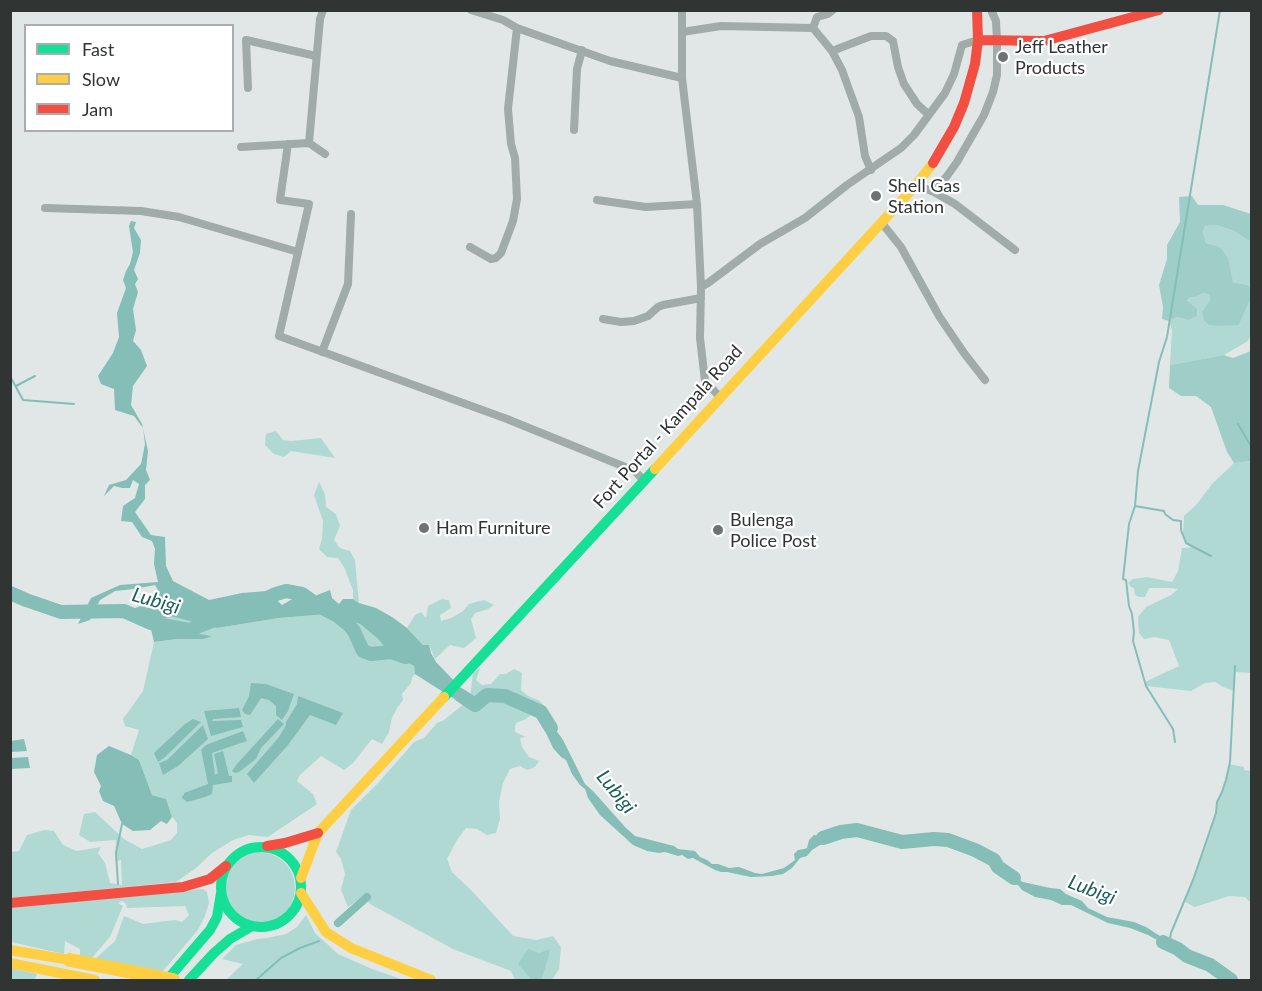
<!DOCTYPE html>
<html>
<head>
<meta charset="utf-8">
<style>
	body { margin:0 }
	#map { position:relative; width:1262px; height:991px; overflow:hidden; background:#e1e7e6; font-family:Lato,sans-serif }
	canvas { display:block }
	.frame { position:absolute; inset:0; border:12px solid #303433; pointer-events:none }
	.legend { position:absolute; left:24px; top:24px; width:210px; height:108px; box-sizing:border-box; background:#fff; border:2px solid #acaead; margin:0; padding:8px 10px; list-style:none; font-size:18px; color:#303433 }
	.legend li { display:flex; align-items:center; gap:12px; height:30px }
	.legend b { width:30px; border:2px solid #acaead }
</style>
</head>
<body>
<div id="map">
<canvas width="1262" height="991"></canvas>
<div class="frame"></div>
<ul class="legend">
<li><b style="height:8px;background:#16e098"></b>Fast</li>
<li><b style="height:8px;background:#ffcf43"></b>Slow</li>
<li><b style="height:8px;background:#f24e42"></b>Jam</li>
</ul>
</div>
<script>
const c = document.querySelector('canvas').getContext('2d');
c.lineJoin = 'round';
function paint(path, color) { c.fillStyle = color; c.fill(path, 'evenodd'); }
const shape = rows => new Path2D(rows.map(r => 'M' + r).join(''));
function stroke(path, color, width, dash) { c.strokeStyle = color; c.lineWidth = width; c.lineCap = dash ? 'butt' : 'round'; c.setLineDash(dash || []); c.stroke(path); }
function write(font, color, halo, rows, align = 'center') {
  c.font = font + ' Lato,sans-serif'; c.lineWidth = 4.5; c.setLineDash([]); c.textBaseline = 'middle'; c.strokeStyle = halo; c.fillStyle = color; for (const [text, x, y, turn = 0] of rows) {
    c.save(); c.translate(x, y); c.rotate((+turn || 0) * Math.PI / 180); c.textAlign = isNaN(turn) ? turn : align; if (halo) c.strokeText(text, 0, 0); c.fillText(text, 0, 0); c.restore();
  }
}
paint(shape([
	[1216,225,1234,231,1251,242,1251,290,1248,285,1233,282,1220,247,1206,243,1203,232,1205,226],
	[1203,293,1210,295,1209,302,1239,325,1251,298,1251,335,1248,341,1224,355,1170,365,1172,330,1169,321,1177,317,1188,320,1187,302,1190,297,1196,297],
	[276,431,283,440,291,441,321,438,335,458,291,451,284,457,274,454,265,445,266,434],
	[1251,461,1251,673,1235,672,1234,691,1223,687,1215,682,1205,683,1191,691,1146,686,1145,682,1179,666,1169,640,1154,637,1144,639,1139,633,1138,617,1146,607,1171,595,1178,589,1171,588,1149,588,1145,597,1139,597,1135,595,1134,588,1131,587,1128,583,1133,579,1147,577,1172,582,1178,571,1182,548,1194,547,1186,543,1183,534,1184,516,1197,504,1212,484,1234,463],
	[319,482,325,494,326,507,336,514,340,526,334,540,340,548,350,551,355,560,359,603,353,599,353,590,344,567,338,558,327,557,319,549,322,538,323,521,314,495],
	[442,599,449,600,451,608,440,615,441,621,451,618,463,611,469,604,484,600,494,605,488,609,475,613,471,619,476,638,464,648,450,645,435,659,429,645,423,645,407,628,415,615,421,612,426,618,428,606],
	[326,614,343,618,360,624,377,638,390,653,414,666,415,674,412,678,411,683,402,694,403,700,397,708,392,718,389,732,382,744,372,739,353,763,344,770,321,756,300,775,297,781,313,794,317,804,268,837,249,835,233,840,212,853,196,868,176,882,11,898,10,852,19,851,27,835,44,830,54,831,63,845,77,851,101,847,98,853,105,863,110,883,122,885,121,860,115,861,116,840,90,842,79,835,84,814,95,812,124,839,142,849,171,840,177,833,177,823,172,817,166,799,152,795,139,760,131,755,139,730,125,726,123,719,143,691,154,642,177,639,204,639,211,636,163,628,157,622,170,616,217,628,279,618],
	[480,668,476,680,482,685,491,684,500,674,506,674,514,669,522,673,521,690,528,696,540,701,544,706,545,710,539,714,533,713,526,719,516,723,515,727,515,732,526,737,520,738,522,747,529,757,539,761,535,767,527,770,520,766,510,769,503,783,499,802,500,819,496,833,487,835,477,829,466,828,457,840,447,859,452,872,472,891,513,936,536,940,553,936,561,947,559,969,552,980,515,980,511,971,453,949,370,904,363,896,348,907,341,890,345,874,341,859,336,852,351,810,380,781,414,742,424,738,437,723,444,720,465,703,474,705,470,698,473,673],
	[1229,764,1244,767,1244,770,1251,771,1251,903,1245,897,1229,896,1195,907,1185,902,1216,813,1217,802,1222,792],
	'223 888a36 36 0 1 1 72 0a36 36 0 1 1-72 0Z',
	[203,889,207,892,209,903,205,916,198,930,162,972,95,959,115,941,124,916,143,924,175,920,182,922,189,915,185,906,127,908,126,904,122,901,118,903,123,906,110,937,91,959,80,957,80,949,65,941,64,954,11,942,11,908],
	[306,915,315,933,338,954,372,969,404,980,226,980,243,964,222,959,236,945,257,939,267,938,286,934,297,927],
	[11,968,37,974,35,979,39,980,11,980]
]), '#b1d9d4');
paint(shape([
	[1192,196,1198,205,1223,205,1251,214,1251,242,1234,231,1216,225,1205,226,1203,232,1206,243,1220,247,1228,258,1233,282,1248,285,1251,290,1251,298,1239,325,1221,326,1209,325,1204,320,1202,312,1209,302,1210,295,1203,293,1196,297,1190,297,1187,301,1197,309,1197,316,1188,320,1177,317,1169,321,1162,319,1163,307,1159,285,1167,259,1167,245,1180,222,1179,197],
	[1251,351,1251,461,1234,463,1227,452,1211,407,1196,396,1181,396,1169,388,1170,365,1224,355,1233,358],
	[528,949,539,953,550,949,548,959,541,980,532,980,518,964]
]), '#9fcec8');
paint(shape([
	[131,221,136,222,134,228,141,240,140,253,134,270,138,279,135,284,138,292,133,309,136,330,133,341,141,350,147,366,133,386,131,405,142,424,148,451,146,470,150,480,145,485,145,499,135,512,151,535,165,537,166,566,173,581,209,600,242,593,267,591,282,605,294,598,312,597,330,590,332,598,339,604,343,599,353,599,359,603,376,608,392,617,407,628,423,645,429,645,431,653,436,662,460,687,475,705,465,703,451,697,415,674,414,666,390,653,377,638,360,624,343,618,327,614,279,618,217,628,170,616,158,622,161,627,212,636,204,639,177,639,154,642,151,629,136,617,124,613,152,601,158,590,155,585,134,589,115,591,100,600,90,620,78,624,91,598,120,585,158,582,154,564,155,549,152,541,142,537,132,522,121,521,123,506,135,498,139,484,133,480,130,488,122,488,114,486,104,496,109,485,126,480,141,464,145,444,143,428,134,416,115,410,114,389,101,384,98,376,113,353,119,337,117,313,126,288,123,280,126,271,130,264,133,252,129,226],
	[251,683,266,684,294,694,288,711,282,720,276,715,276,706,269,700,261,698,250,715,245,714,242,710,249,696],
	[298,696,343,713,336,725,310,715,288,745,254,783,247,774,279,737,286,725,286,722,297,704],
	[239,708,241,717,213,719,212,721,241,720,243,727,211,736,204,711],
	[545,710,551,723,563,740,585,784,593,791,625,827,635,836,674,846,678,849,695,851,700,857,707,860,712,864,718,864,729,868,739,867,755,873,762,874,784,868,795,860,794,854,798,850,804,849,807,848,809,840,814,835,820,836,841,832,812,850,807,856,800,858,792,868,783,874,772,876,751,877,727,872,721,872,715,870,693,858,688,859,682,855,678,856,665,852,659,853,647,851,633,845,600,815,588,798,585,789,580,785,572,774,566,760,561,757,553,748,539,718,539,714],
	[193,719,201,722,165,757,158,762,154,753,185,724],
	[278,719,284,724,261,748,256,759,239,772,235,773,232,771,237,764],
	[203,725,208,739,178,766,163,775,159,763,167,760],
	[243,731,247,741,212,753,215,775,218,773,214,754,223,751,229,776,232,776,232,782,213,785,212,794,205,797,187,802,182,798,182,796,184,795,184,793,208,784,201,750,206,745],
	[24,739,27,751,11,752,11,741],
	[109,746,131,755,139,760,152,795,166,799,172,817,167,824,161,821,150,830,133,831,122,824,114,806,103,801,99,791,101,786,94,772,97,755],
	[28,757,30,768,11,769,11,758],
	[861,828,871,829,879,833,884,838,871,838,857,834,853,831],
	[938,836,955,840,972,846,975,850,948,843,933,842,931,840],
	[1000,869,1023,882,1050,888,1060,889,1066,894,1082,901,1088,908,1107,917,1134,922,1146,927,1174,945,1178,949,1177,951,1148,935,1130,928,1108,923,1071,905,1062,905,1051,900,1035,897,1022,890,1019,886,1001,875],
	[1197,960,1210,962,1222,968,1238,980,1227,980,1201,965]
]), '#84beb7');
stroke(shape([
	[10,376,23,400,74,404],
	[16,386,35,376],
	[1238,424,1252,448],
	[1135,506,1164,511,1165,514,1173,520,1181,521,1181,530,1186,543,1211,556],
	[1175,742,1173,729,1146,686,1133,641,1134,632,1132,614,1129,606,1126,580,1123,579,1129,524,1135,506,1138,471,1159,362,1167,337,1220,10],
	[118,884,116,853,122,824],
	[1169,944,1171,933,1193,880,1216,813,1217,802,1222,792,1226,780,1230,762,1235,666],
	[256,980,281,958,300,948,319,941]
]), '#84beb7', 2);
stroke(shape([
	[338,923,367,897]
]), '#84beb7', 8);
stroke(shape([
	[10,593,26,600,61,612,124,611,151,623,189,630,219,618],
	[256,603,276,594,286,591,302,594,319,606,338,616,349,625,354,631,363,651,371,654,391,652,406,657],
	[460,695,475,705,487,695,505,696,541,712,551,728],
	[823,838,841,832,857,830,902,842,934,839,948,840,975,850,994,860,998,867,1014,878],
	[1163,942,1178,949,1187,956,1210,965,1231,980]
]), '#84beb7', 14);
stroke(shape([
	[471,10,503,20,517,28,610,61,682,78],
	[682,10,682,78,697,204,701,287,700,338,705,381,720,397],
	[813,28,817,17,828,14,833,10],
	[682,32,721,26,813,28,832,51,871,36,886,36,893,41,898,67,904,84,917,104,929,115],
	[832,51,842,70,859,117,865,156,871,170],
	[248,88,246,40,316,56],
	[574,130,577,69,582,50],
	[309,143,320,19,323,10],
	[288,144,280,200,309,204,279,336,507,419,635,471,644,481],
	[241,147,309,143,325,154],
	[916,185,934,192,955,204,1015,250],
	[934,192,947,176,957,162,984,115,993,92,997,75,997,40,996,21,991,10],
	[597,200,646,207,697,204],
	[45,208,141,211,179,217,298,252],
	[881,222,901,247,939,316,964,353,985,380],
	[470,247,491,259,496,258,501,253,513,221,517,199,515,158,511,144,508,109,517,28],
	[701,287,708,283,760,244,805,218,847,185,901,148,914,135,945,93,954,74,962,45,978,40],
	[603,319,621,322,634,321,648,316,658,307,663,305,701,298],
	[322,352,348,284,351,214]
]), '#a1abaa', 8);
stroke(shape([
	[444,697,655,469],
	'221 887a40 40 0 1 1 80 0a40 40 0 1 1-80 0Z',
	[167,980,210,930,217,917,221,893],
	[189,980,214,953,230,939,252,926]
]), '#16e098', 10);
stroke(shape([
	[655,469,916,185,933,163],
	[301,878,318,833,444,697],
	[301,893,326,932,351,948,431,980],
	[10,950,70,960],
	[10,963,95,980]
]), '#ffcf43', 10);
stroke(shape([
	[978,40,1044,41,1159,10],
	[933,163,954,127,964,103,975,64,978,40,977,10],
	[267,846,285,843,318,833],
	[10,903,183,887,210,879,226,866]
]), '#f24e42', 10);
stroke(shape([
	[70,960,173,980]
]), '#ffcf43', 14);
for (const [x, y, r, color] of [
	[1003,57,6,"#6e7372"],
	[876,196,6,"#6e7372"],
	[424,528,6,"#6e7372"],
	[718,530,6,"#6e7372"]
]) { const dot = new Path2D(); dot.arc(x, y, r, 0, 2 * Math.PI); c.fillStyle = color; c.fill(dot); stroke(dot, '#fff', 2); }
write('18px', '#303433', '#fff', [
	["Jeff Leather",1015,47],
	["Products",1015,68],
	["Shell Gas",888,186],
	["Station",888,207],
	["Bulenga",730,520],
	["Police Post",730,541],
	["Ham Furniture",436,528]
], 'left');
write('18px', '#303433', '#fff', [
	["Fort Portal - Kampala Road",668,427,-48]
]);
write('italic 20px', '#1e615a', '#fff', [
	["Lubigi",156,601,16],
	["Lubigi",616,792,51],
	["Lubigi",1092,890,21]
]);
</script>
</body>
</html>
